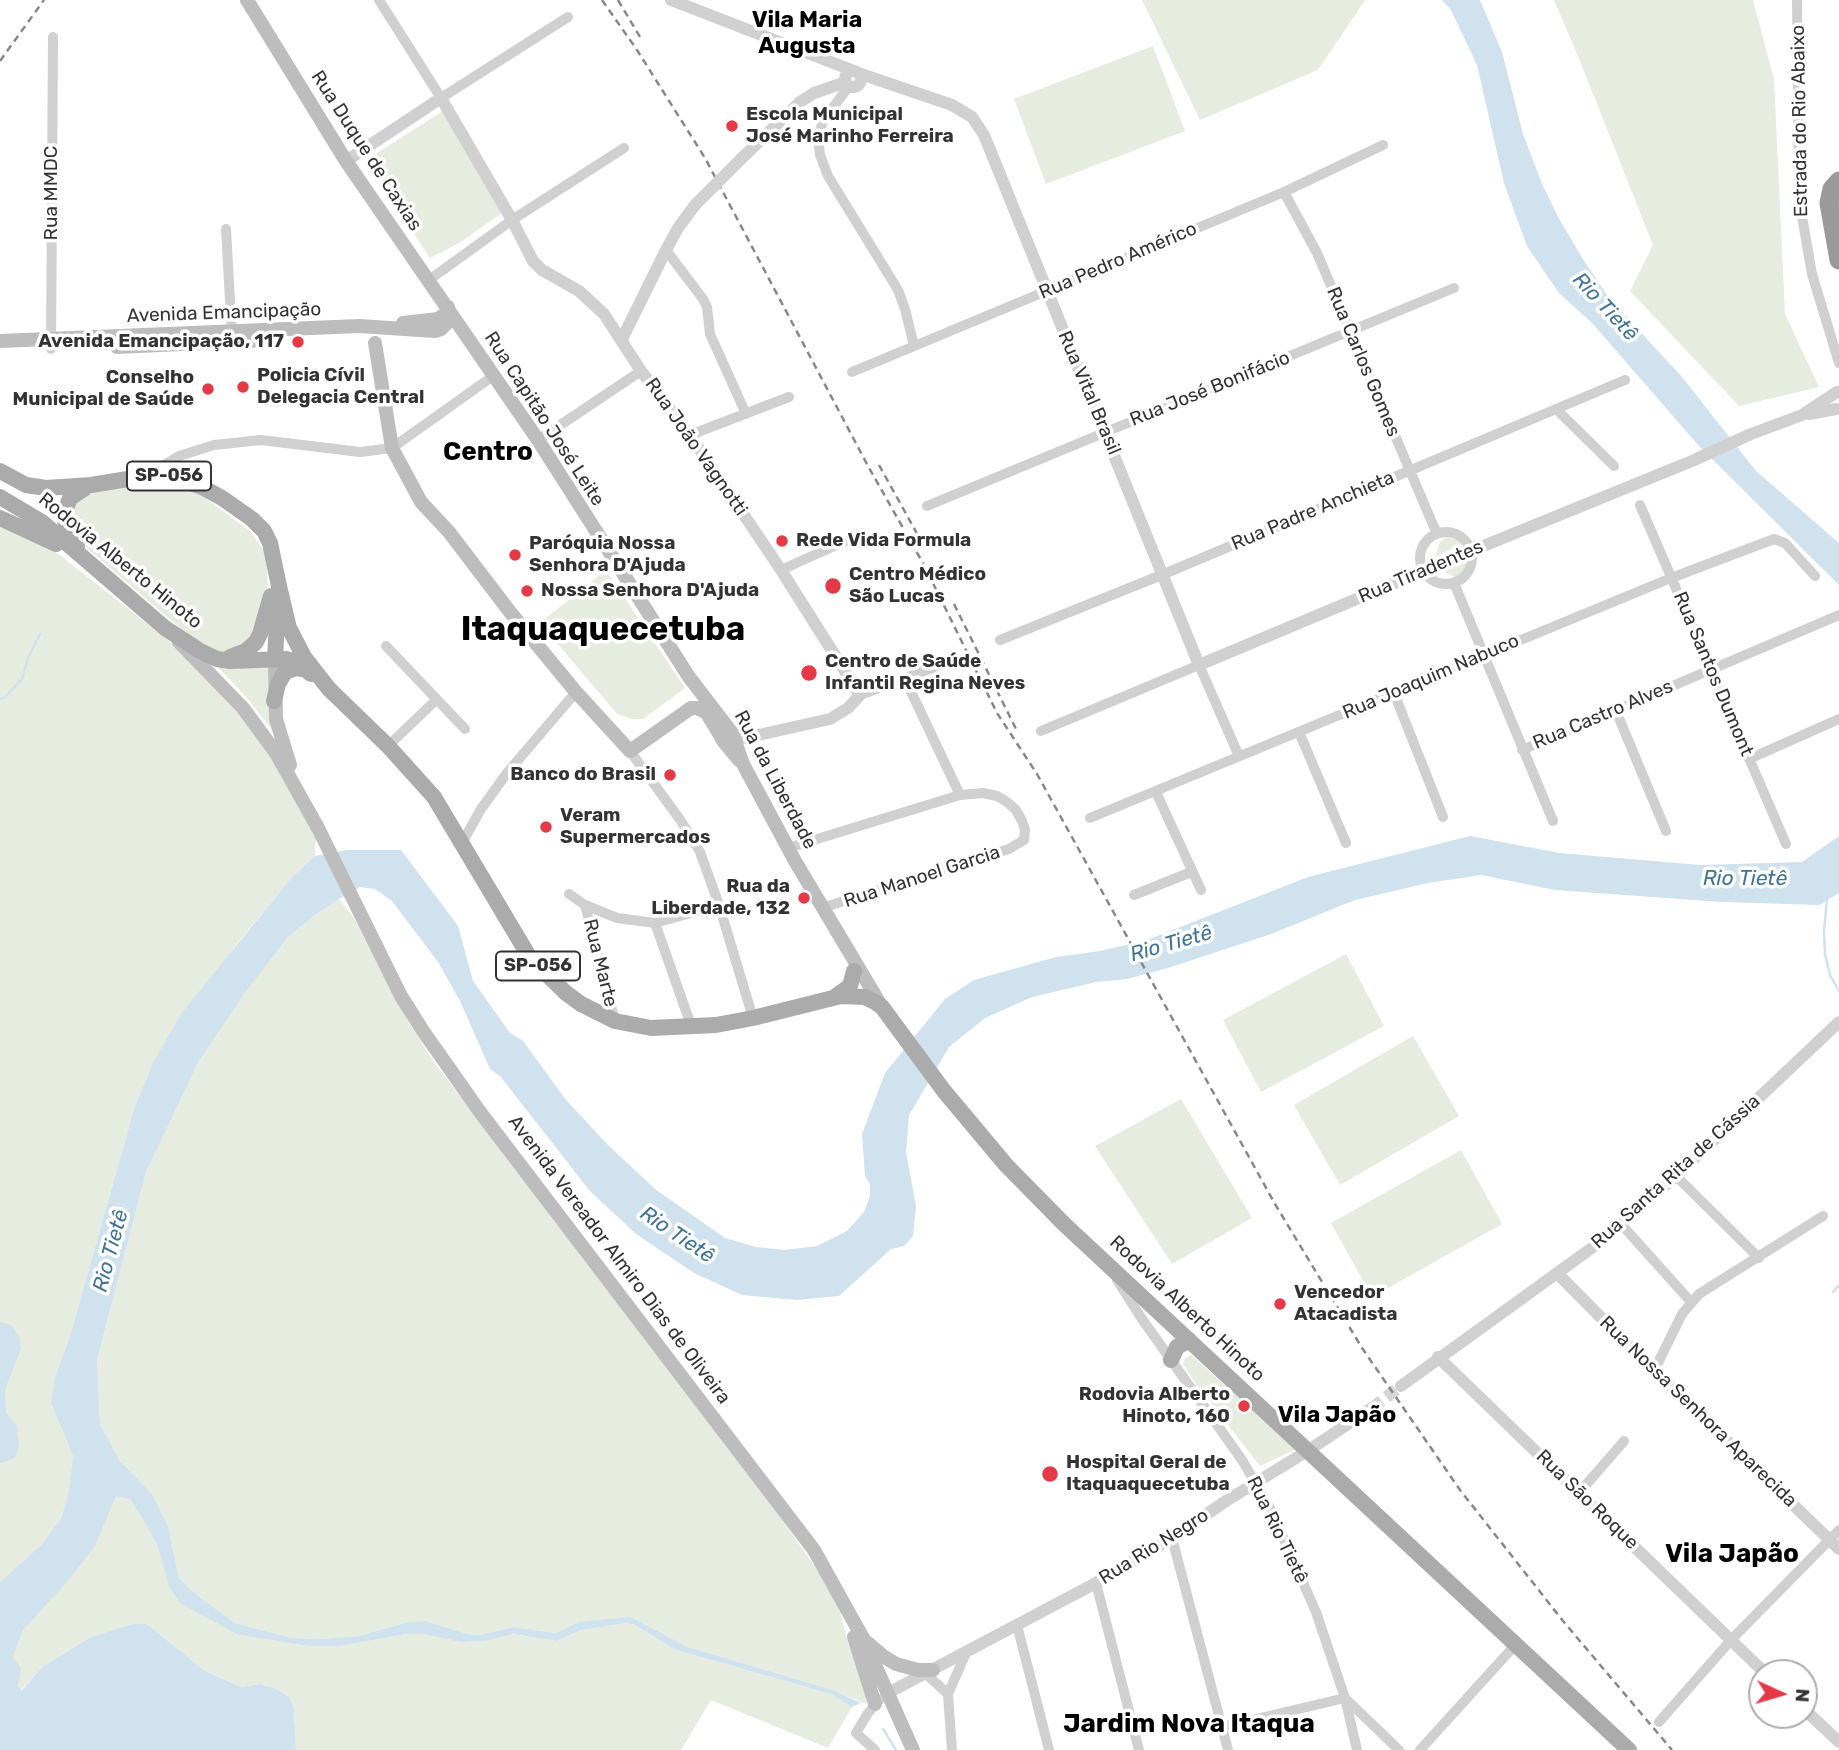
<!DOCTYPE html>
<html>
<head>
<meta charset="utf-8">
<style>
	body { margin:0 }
	#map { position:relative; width:1839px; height:1750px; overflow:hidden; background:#fff; font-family:Rubik,sans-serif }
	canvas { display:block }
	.north { position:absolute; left:1748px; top:1659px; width:70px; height:70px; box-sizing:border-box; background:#fff; border:2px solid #adadad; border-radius:50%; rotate:94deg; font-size:19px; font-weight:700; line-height:28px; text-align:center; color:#333 }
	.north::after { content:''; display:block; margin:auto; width:24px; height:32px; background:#e63946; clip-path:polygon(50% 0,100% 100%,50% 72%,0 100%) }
</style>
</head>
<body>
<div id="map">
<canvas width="1839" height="1750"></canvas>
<div class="north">N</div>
</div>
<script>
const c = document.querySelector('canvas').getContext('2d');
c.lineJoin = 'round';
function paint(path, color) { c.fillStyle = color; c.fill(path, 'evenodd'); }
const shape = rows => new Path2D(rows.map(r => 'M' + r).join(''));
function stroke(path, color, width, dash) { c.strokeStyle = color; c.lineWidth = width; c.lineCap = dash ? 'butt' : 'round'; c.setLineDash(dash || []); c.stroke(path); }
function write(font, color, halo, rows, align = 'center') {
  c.font = font + ' Rubik,sans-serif'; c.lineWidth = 7; c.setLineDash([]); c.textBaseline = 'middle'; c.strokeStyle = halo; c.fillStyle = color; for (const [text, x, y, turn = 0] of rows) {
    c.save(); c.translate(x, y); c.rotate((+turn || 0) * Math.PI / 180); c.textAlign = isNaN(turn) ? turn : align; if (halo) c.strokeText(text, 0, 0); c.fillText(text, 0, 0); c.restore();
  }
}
paint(shape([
	[1142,0,1365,0,1318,70,1200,120],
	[1554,0,1753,0,1774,79,1785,314,1819,387,1739,406,1630,291,1653,245,1580,61],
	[1153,46,1185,131,1046,184,1014,99],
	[443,111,502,213,459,243,430,258,374,173,370,163,374,155],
	[153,478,194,490,250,531,266,554,268,585,254,638,228,654,201,646,87,548,74,532,71,517,76,501,91,490],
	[0,527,38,540,61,556,168,640,199,669,226,695,271,753,316,837,315,856,291,878,236,945,209,982,134,1109,70,1336,55,1376,51,1403,73,1456,68,1496,61,1518,43,1543,0,1582],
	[1447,537,1467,542,1435,557,1440,542],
	[1472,556,1469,568,1465,574,1454,577,1441,570],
	[606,570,685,688,643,719,632,719,617,714,540,623],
	[273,659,277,736,247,698,217,666],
	[339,899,354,918,409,1023,434,1062,776,1511,836,1597,847,1639,867,1694,866,1704,833,1690,688,1647,631,1617,556,1633,514,1627,479,1635,467,1634,426,1621,408,1622,358,1636,321,1639,292,1638,235,1623,193,1592,179,1578,168,1526,153,1495,120,1461,100,1424,97,1360,146,1172,199,1061,245,993,288,937,315,915],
	[1346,954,1384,1026,1261,1092,1223,1020],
	[1413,1036,1459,1116,1340,1185,1294,1105],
	[1181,1099,1252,1218,1172,1264,1095,1146],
	[1461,1150,1502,1224,1372,1297,1331,1223],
	[1191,1355,1296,1449,1260,1466,1196,1384,1183,1364,1185,1358],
	[116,1494,130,1499,156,1542,169,1586,239,1635,307,1646,340,1646,407,1634,424,1634,461,1642,486,1641,511,1634,557,1641,581,1630,627,1623,635,1625,673,1649,831,1694,852,1707,828,1748,711,1700,681,1750,296,1750,294,1709,274,1688,260,1684,241,1687,205,1671,147,1624,132,1624,91,1637,43,1666,21,1690,18,1685,13,1657,23,1630]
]), '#e6ecdf');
paint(shape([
	[1442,0,1480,0,1502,52,1523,134,1542,184,1558,217,1581,256,1609,298,1682,377,1756,471,1839,543,1839,585,1699,446,1593,324,1559,293,1527,246,1504,183,1477,65,1451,10],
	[1470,836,1560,853,1700,865,1802,862,1839,836,1839,893,1819,905,1722,902,1555,890,1481,875,1428,883,1355,900,1271,934,1168,968,1127,979,1096,982,1032,997,985,1018,949,1047,909,1115,906,1152,916,1206,913,1236,904,1246,891,1249,839,1296,797,1300,742,1295,694,1273,636,1234,590,1191,500,1076,490,1069,460,1001,438,962,392,901,375,889,360,887,339,899,315,915,288,937,245,993,199,1061,146,1172,97,1360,100,1424,120,1461,153,1495,168,1526,179,1578,193,1592,235,1623,292,1638,321,1639,358,1636,408,1622,426,1621,467,1634,479,1635,514,1627,556,1633,579,1622,631,1617,688,1647,833,1690,861,1703,852,1707,831,1694,673,1649,635,1625,627,1623,581,1630,557,1641,512,1634,486,1641,460,1642,424,1634,407,1634,340,1646,307,1646,239,1635,180,1603,169,1586,156,1542,130,1499,116,1496,95,1546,66,1583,23,1630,13,1657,21,1669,18,1686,22,1690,43,1666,91,1637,132,1624,147,1624,205,1671,241,1687,260,1684,274,1688,289,1697,294,1709,296,1750,0,1750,0,1582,43,1543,61,1518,68,1496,73,1456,51,1403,55,1376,70,1336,134,1109,154,1061,181,1014,291,878,315,856,347,850,401,850,458,926,473,981,510,1033,523,1041,566,1100,608,1145,655,1189,725,1238,756,1247,785,1250,817,1246,847,1231,864,1212,870,1196,870,1184,865,1176,862,1134,885,1073,945,999,974,980,1056,957,1100,951,1147,940,1308,877],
	[0,1322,11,1325,19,1336,21,1349,5,1389,6,1413,17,1426,19,1447,15,1458,0,1463]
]), '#cfe2ee');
stroke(shape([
	[0,699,4,698,22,679,28,658,40,634],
	[1827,899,1824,931,1825,954,1830,975,1839,991],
	[1833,1292,1839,1285],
	[883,1729,896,1750]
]), '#cfe2ee', 2.5);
stroke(shape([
	[1372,1408,1401,1386]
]), '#d6d6d6', 12, [12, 6]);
stroke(shape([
	[379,0,441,98,568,17],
	[1797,0,1799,199,1812,274,1839,363],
	[849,86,823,121,818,137,820,155,828,176,898,290,905,309,914,346],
	[1284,192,1317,253,1437,534],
	[226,229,232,336],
	[666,250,703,299,707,307,710,334,746,414],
	[429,280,512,220,624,148],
	[51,349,53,37],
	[852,372,1284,192,1383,145],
	[1556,409,1614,466],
	[690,435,789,397],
	[538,440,641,371],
	[149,474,179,456,214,445,261,440,360,452,392,448,493,376],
	[1640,505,1786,844],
	[927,506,1454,288],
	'1420 558a26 26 0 1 1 52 0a26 26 0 1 1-52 0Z',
	[781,570,863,533],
	[1454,583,1553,821],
	[1000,640,1164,574,1625,380],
	[386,646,465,729],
	[1394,693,1443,817],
	[860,695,951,661],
	[1616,711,1666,831],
	[1041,731,1199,665,1239,756],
	[1299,732,1346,843],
	[388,746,436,700],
	[1522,750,1839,615],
	[630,751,681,821,700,852,719,905,753,1018],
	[1749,759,1839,719],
	[1156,792,1201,890],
	[1090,818,1671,578,1774,539,1785,543,1815,576],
	[462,843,481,809,507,773,576,692],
	[788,848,960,795],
	[569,894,585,905,617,918,655,923,719,905],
	[1134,895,1191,872],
	[585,905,615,1021],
	[822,908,1009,849,1024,840,1025,829,1022,821,1016,810,1007,802,997,796,983,793,960,795,905,679],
	[655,923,692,1028],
	[1676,1176,1759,1258],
	[1621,1224,1691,1302],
	[1117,1280,1142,1319,1242,1460,1271,1510,1316,1612,1345,1698,1357,1750],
	[1654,1371,1682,1314,1699,1294,1823,1216],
	[1579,1493,1624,1441],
	[1172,1538,1228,1750],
	[1096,1583,1139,1750],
	[1017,1625,1049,1750],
	[926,1674,948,1694],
	[1347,1700,1399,1750],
	[1659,1722,1731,1640,1839,1530],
	[1222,1727,1345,1698],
	[875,1750,856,1733,868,1713,880,1699],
	[952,1750,948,1694,966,1653],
	[1420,1750,1516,1644]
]), '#d0d0d0', 10);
stroke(shape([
	[671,0,854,71],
	'845 79a8 8 0 1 1 16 0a8 8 0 1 1-16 0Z',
	[858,73,952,105,972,117,984,135,1199,665,1471,551,1692,461,1751,434,1802,415,1837,392],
	[741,159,800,102,814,93,846,82],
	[346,161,441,98,512,220,533,261,542,270,579,291,604,314,641,371,690,435,781,570,860,695,848,708,830,719,736,740],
	[622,339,666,250,678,228,695,205],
	[1809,414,1836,409],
	[1557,1273,1633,1350,1839,1549],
	[1438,1357,1765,1673],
	[1401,1386,1600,1242,1676,1176,1839,1022],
	[888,1693,1096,1583,1172,1538,1226,1501,1309,1450,1372,1408],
	[1804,1709,1839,1742]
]), '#d0d0d0', 12);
stroke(shape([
	[247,0,346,161,538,440,689,677,732,733,743,764,795,861,882,1007],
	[403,323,438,319,445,314,448,307],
	[0,341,359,326,435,331,441,329,447,323],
	[375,343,392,448,421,502,449,532,510,612,576,692,630,751,691,708,697,708,706,712,724,742,739,760],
	[117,347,268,340],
	[179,642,243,708,276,753,318,828,401,996,423,1031,480,1112,814,1550,864,1640,913,1750],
	[275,658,276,719,290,765],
	[854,1637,875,1704],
	[868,1643,883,1656,896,1664,918,1670,933,1670]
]), '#bdbdbd', 14);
stroke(shape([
	[0,471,26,485,46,488,91,485,146,476,169,476,202,487,222,498,252,519,264,531,270,543,279,586,275,658],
	[0,497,42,522,165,628,200,651,217,659,230,661,286,659,296,662,311,674],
	[0,518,56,544],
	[77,546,67,532,64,514,70,498,85,488],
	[279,586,289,628,304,657,329,689,388,746,434,797,530,958,566,993,581,1004,615,1021,651,1028,716,1025,753,1018,841,996,865,997,875,1002,882,1007,944,1091,1006,1165,1064,1224,1629,1750],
	[230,657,246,651,256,642,260,634,271,596],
	[274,701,278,684,285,672,296,668,306,670],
	[836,996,850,986,854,971],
	[1171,1360,1177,1347,1189,1340]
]), '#ababab', 16);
stroke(shape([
	[1839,181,1832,189,1829,203,1839,260]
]), '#9a9a9a', 19);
stroke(shape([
	[602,0,637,50,705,158,868,466,924,565,997,713,1037,774,1275,1204,1362,1348,1460,1490,1563,1621,1672,1750],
	[618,0,640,37],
	[0,61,44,0],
	[879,465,920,539],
	[954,604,1016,729]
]), '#888', 2.5, [7, 5]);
stroke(shape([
	[695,205,741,159]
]), '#d0d0d0', 12);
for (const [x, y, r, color] of [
	[732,126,7,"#e63946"],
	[298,342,7,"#e63946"],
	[243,387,7,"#e63946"],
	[208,389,7,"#e63946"],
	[782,541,7,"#e63946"],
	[515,555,7,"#e63946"],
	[833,586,9,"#e63946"],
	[527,591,7,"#e63946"],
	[809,673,9,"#e63946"],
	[670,775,7,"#e63946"],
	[546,827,7,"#e63946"],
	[804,898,7,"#e63946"],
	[1280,1304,7,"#e63946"],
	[1244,1406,7,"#e63946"],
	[1050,1474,9,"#e63946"]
]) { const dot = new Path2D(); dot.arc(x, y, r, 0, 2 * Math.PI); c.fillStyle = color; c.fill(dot); stroke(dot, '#fff', 2.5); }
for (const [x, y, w] of [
	[169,476,84],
	[538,966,84]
]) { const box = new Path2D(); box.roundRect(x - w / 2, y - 14.5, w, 29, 5); c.fillStyle = '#fff'; c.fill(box); stroke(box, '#333', 2); }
write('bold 18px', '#333', null, [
	["SP-056",169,476],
	["SP-056",538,966]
]);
write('bold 19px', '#333', '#fff', [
	["Escola Municipal",746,115],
	["José Marinho Ferreira",746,137],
	["Avenida Emancipação, 117",284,342,"right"],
	["Policia Cívil",257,376],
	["Delegacia Central",257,398],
	["Conselho",194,378,"right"],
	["Municipal de Saúde",194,400,"right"],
	["Rede Vida Formula",796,541],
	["Paróquia Nossa",529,544],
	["Senhora D'Ajuda",529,566],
	["Centro Médico",849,575],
	["São Lucas",849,597],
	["Nossa Senhora D'Ajuda",541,591],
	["Centro de Saúde",825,662],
	["Infantil Regina Neves",825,684],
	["Banco do Brasil",656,775,"right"],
	["Veram",560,816],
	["Supermercados",560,838],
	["Rua da",790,887,"right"],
	["Liberdade, 132",790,909,"right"],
	["Vencedor",1294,1293],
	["Atacadista",1294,1315],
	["Rodovia Alberto",1230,1395,"right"],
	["Hinoto, 160",1230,1417,"right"],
	["Hospital Geral de",1066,1463],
	["Itaquaquecetuba",1066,1485]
], 'left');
write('19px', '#333', '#fff', [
	["Estrada do Rio Abaixo",1800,121,-91],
	["Rua Duque de Caxias",366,151,57],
	["Rua MMDC",52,193,-90],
	["Rua Pedro Américo",1118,261,-23],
	["Avenida Emancipação",224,313,-2],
	["Rua Carlos Gomes",1363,362,67],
	["Rua José Bonifácio",1210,389,-22],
	["Rua Vital Brasil",1089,393,67],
	["Rua Capitão José Leite",544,419,57],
	["Rua João Vagnotti",696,447,55],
	["Rua Padre Anchieta",1313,511,-23],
	["Rodovia Alberto Hinoto",120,561,39],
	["Rua Tiradentes",1421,572,-23],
	["Rua Santos Dumont",1713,674,67],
	["Rua Joaquim Nabuco",1431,677,-23],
	["Rua Castro Alves",1603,715,-23],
	["Rua da Liberdade",775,780,62],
	["Rua Manoel Garcia",922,877,-18],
	["Rua Marte",600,963,76],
	["Rua Santa Rita de Cássia",1676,1172,-42],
	["Avenida Vereador Almiro Dias de Oliveira",619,1260,53],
	["Rodovia Alberto Hinoto",1187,1309,43],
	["Rua Nossa Senhora Aparecida",1698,1412,44],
	["Rua São Roque",1587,1500,44],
	["Rua Rio Tietê",1277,1530,64],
	["Rua Rio Negro",1154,1547,-32]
]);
write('italic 21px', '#3f7597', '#fff', [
	["Rio Tietê",1605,307,47],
	["Rio Tietê",1745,879],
	["Rio Tietê",1171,944,-16],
	["Rio Tietê",677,1235,34],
	["Rio Tietê",111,1251,-75]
]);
write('bold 23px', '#000', '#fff', [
	["Vila Maria",807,20],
	["Augusta",807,46],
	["Vila Japão",1337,1415]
]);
write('bold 26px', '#000', '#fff', [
	["Centro",488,452],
	["Vila Japão",1732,1554],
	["Jardim Nova Itaqua",1189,1724]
]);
write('bold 33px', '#000', '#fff', [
	["Itaquaquecetuba",603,630]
]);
</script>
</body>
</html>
